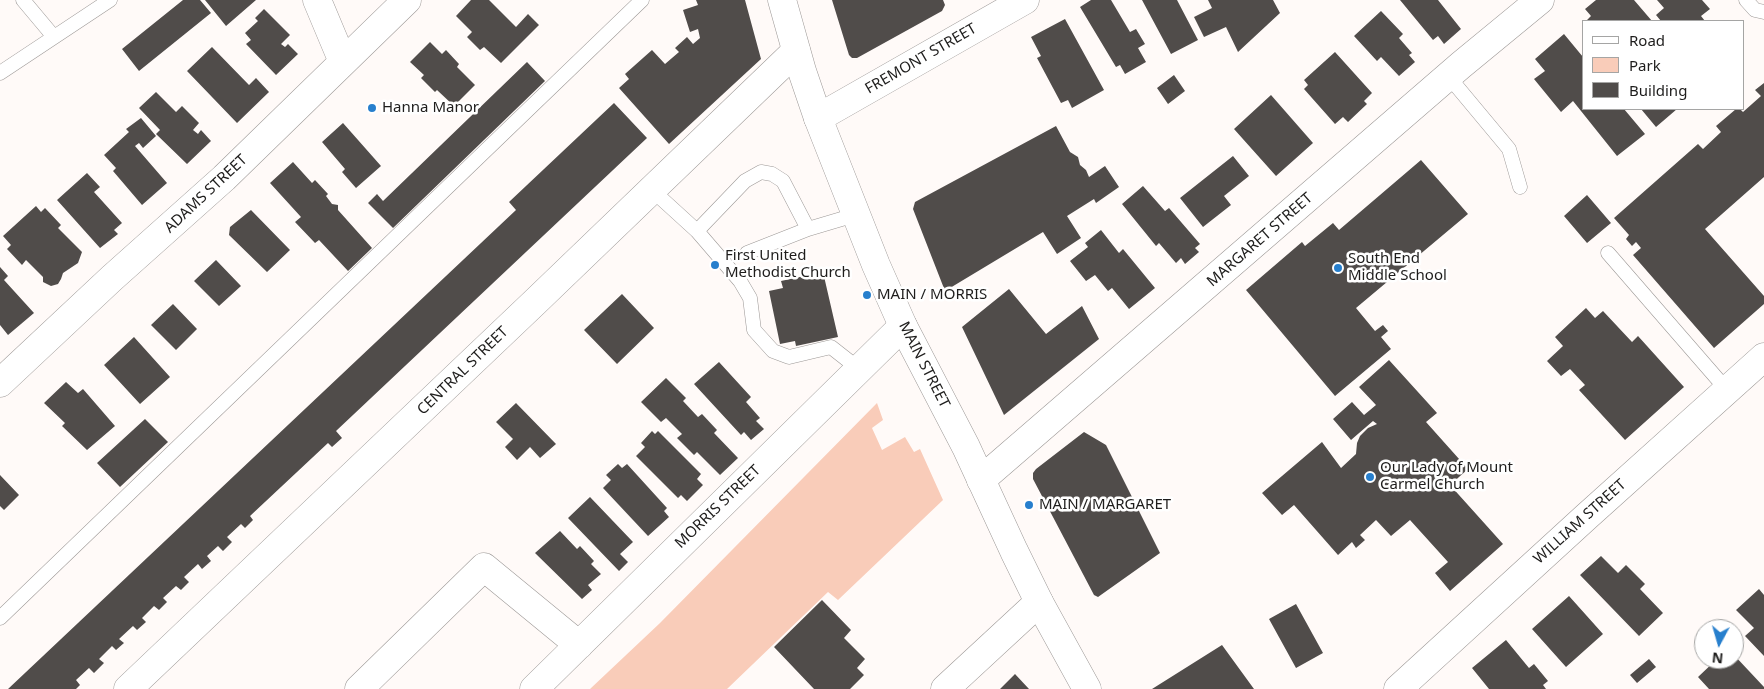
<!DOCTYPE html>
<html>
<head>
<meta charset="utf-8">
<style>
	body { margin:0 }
	#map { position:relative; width:1764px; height:689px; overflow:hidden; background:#fffaf8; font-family:"Noto Sans",sans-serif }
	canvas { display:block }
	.legend { position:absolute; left:1582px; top:20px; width:162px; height:90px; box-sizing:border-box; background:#fff; border:1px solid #a5a5a4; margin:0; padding:6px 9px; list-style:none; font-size:15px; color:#1e1d1c }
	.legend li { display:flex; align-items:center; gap:10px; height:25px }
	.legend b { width:25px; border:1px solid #a5a5a4 }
	.north { position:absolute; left:1694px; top:619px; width:50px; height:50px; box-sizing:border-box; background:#fff; border:1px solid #a5a5a4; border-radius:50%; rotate:186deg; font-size:14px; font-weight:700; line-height:20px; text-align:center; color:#1e1d1c }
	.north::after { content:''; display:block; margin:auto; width:18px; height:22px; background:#277fcd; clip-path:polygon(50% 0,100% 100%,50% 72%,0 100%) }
</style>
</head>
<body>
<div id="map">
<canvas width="1764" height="689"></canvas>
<ul class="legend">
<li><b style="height:6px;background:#fff"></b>Road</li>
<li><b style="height:14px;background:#f9ccb9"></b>Park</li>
<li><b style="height:14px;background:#504c4a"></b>Building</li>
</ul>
<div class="north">N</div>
</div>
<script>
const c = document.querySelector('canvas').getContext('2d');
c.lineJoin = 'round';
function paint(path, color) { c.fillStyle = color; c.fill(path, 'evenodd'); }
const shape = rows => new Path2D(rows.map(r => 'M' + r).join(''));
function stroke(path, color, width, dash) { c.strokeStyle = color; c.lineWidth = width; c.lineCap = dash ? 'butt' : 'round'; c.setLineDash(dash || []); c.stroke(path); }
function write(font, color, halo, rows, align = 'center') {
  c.font = font + ' "Noto Sans",sans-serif'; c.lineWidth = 5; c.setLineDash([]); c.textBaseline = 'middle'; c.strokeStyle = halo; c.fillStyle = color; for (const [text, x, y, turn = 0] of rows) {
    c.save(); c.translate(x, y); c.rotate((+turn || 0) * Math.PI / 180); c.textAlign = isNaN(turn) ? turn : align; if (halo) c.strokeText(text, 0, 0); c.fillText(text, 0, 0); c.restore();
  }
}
paint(shape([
	[877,403,883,420,872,428,882,450,905,437,914,452,920,449,943,500,838,600,828,592,727,689,590,689,660,623]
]), '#f9ccb9');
paint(shape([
	[183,0,200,0,211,13,139,71,122,49],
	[205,0,256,0,226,26],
	[471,0,489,0,516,27,528,14,539,25,501,63,484,47,480,50,467,37,472,32,456,16],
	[696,0,745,0,761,59,669,144,619,88,629,79,625,74,652,50,665,64,679,52,675,48,687,37,693,44,700,38,698,29,690,32,683,10,698,5],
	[832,0,943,0,945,5,942,11,857,58,852,58,849,55],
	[1091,0,1111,0,1130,32,1136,29,1145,44,1138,48,1146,62,1125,74,1120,65,1116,67,1080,7],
	[1142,0,1177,0,1198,40,1171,54],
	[1208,0,1273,0,1280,13,1238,52,1226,27,1204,37,1194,17,1212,8],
	[1400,0,1438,0,1461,29,1444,44,1438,36,1433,40],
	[1596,0,1634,0,1652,21,1586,21,1591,16,1585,9],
	[1657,0,1702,0,1710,9,1701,16,1705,21,1661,21,1656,15,1664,8],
	[264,9,290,35,281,44,285,47,288,44,298,54,276,75,246,44,251,40,245,33,258,21,255,18],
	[1381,11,1403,34,1399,38,1412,53,1409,55,1415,62,1399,76,1381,57,1377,61,1354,36],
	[1065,19,1104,90,1072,108,1068,100,1061,103,1037,58,1041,56,1031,37],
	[1564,34,1583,57,1583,109,1624,109,1645,134,1617,156,1573,101,1561,112,1534,79,1545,71,1535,59],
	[430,42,442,54,446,50,459,64,457,67,475,85,454,106,437,90,435,92,421,78,424,75,410,62],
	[212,47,249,85,256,78,269,92,237,123,187,71],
	[1335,52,1372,93,1364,101,1367,104,1348,122,1343,117,1335,124,1304,89,1308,85,1304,80],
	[527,62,545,81,393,228,368,203,377,194,383,201],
	[1174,75,1185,91,1168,104,1157,88],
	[1764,83,1764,177,1705,229,1764,296,1764,304,1714,348,1633,255,1641,248,1636,242,1632,246,1626,239,1629,235,1614,218,1698,144,1703,149,1721,132,1716,126,1736,109,1740,109,1743,112,1761,96,1755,90],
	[156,92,176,112,182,106,199,123,193,130,198,134,201,130,211,141,187,164,156,134,160,130,139,108],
	[1271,95,1313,143,1276,176,1234,129],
	[614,103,647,138,336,431,342,438,332,447,328,443,250,516,253,520,245,528,241,524,227,537,232,542,223,551,218,546,207,556,211,561,202,569,198,564,184,577,189,582,181,590,176,586,163,598,167,602,159,610,154,606,142,618,146,622,137,630,133,626,119,639,124,643,116,650,112,646,99,659,104,663,94,673,89,668,76,680,80,685,76,689,8,689,516,210,509,202],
	[1641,109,1677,109,1656,127],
	[141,118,156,136,143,148,139,143,135,146,167,183,142,205,113,171,116,168,104,155,129,132,126,129],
	[343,123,381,166,356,188,342,172,345,169,322,142],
	[1056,126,1070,152,1078,157,1080,165,1086,170,1089,177,1105,166,1119,187,1096,203,1094,199,1067,216,1081,238,1057,254,1043,232,945,291,913,209,915,202],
	[1233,156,1249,176,1224,196,1231,205,1203,227,1180,198],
	[1421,160,1468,214,1356,308,1375,331,1383,325,1388,331,1381,337,1391,349,1335,396,1246,290,1302,242,1305,246,1333,223,1339,230],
	[293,162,312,183,315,180,328,194,326,196,332,204,338,205,338,210,372,248,348,271,319,240,315,243,295,222,301,217,270,183],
	[87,173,100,187,94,192,122,223,114,230,118,234,100,248,57,200],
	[1143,186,1165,211,1169,208,1200,244,1195,248,1199,252,1185,264,1181,258,1176,263,1159,243,1156,246,1122,204],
	[1587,195,1611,223,1587,243,1564,216],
	[36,206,41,212,45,208,61,225,58,228,82,252,78,263,63,273,61,279,58,284,51,286,43,282,43,277,26,260,22,265,7,249,11,245,3,236],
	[251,210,290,250,267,272,229,235,230,227],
	[1101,230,1119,253,1123,249,1155,288,1129,309,1112,288,1108,291,1095,275,1086,281,1070,261,1088,247,1085,243],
	[216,260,241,286,219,306,194,281],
	[0,267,8,276,4,280,34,313,8,335,0,325],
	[823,272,838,337,796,346,795,341,780,344,769,291,783,288,781,281],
	[1009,289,1046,334,1082,306,1099,339,1004,415,962,327],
	[622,294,654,328,617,364,584,330],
	[173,304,197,329,176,350,151,325],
	[1586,308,1595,318,1603,311,1632,342,1638,336,1684,387,1625,440,1579,390,1585,385,1570,369,1561,376,1547,361,1563,346,1555,337],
	[134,337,170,377,140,404,104,365],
	[1389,360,1437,413,1426,422,1468,469,1450,485,1503,544,1450,591,1435,573,1448,562,1410,520,1391,536,1376,520,1360,535,1365,540,1356,548,1352,542,1338,555,1294,505,1282,515,1262,493,1322,442,1341,468,1356,454,1357,443,1360,436,1368,428,1377,424,1373,421,1351,440,1333,419,1352,402,1364,415,1376,405,1359,387],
	[719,362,751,397,746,402,760,418,756,421,764,429,751,440,744,432,741,435,694,384],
	[666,378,686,398,683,401,698,417,702,414,717,430,714,433,738,458,720,475,697,452,694,455,677,438,682,434,666,418,661,422,641,402],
	[66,382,78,393,83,389,115,426,87,450,62,426,65,423,44,403],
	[516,403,556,444,540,458,530,447,517,460,505,447,513,439,496,422],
	[145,419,168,442,120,487,97,463],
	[652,431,655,434,658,431,701,474,697,479,703,485,687,501,681,495,678,498,636,456,645,447,641,443],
	[1084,432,1106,445,1160,553,1098,597,1094,595,1033,479,1033,473,1036,469],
	[618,464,622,468,627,464,667,508,664,511,669,517,648,536,603,488,611,480,606,475],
	[0,475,19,495,4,510,0,506],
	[590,497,633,542,620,554,628,562,619,571,568,518],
	[560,531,577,549,580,546,594,561,591,564,601,574,588,585,592,590,582,599,535,553],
	[1601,556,1618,573,1626,565,1645,584,1640,589,1663,613,1639,636,1580,575],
	[1759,589,1764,595,1764,656,1745,636,1754,628,1736,610],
	[1569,596,1603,634,1566,667,1532,629],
	[822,600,851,630,844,638,865,659,857,668,864,675,850,689,814,689,774,647],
	[1296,604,1323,653,1296,668,1269,619],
	[1506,640,1529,668,1534,664,1548,681,1543,685,1546,689,1489,689,1472,668],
	[1222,645,1254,689,1152,689],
	[1734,655,1764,687,1764,689,1709,689,1698,677,1717,659,1734,659],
	[1649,659,1656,667,1637,683,1630,675],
	[1015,674,1029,689,1000,689]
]), '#504c4a');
const lane = shape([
	[23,0,54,37],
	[1746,0,1755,10,1764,12],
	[0,73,110,0],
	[1449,77,1509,149,1520,187],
	[652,190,697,231,740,281,750,298,754,330,773,351,789,357,831,347,859,369],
	[697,231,745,181,761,172,772,174,783,181,808,229],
	[747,253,808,229,855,215],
	[1608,253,1727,390],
	[0,618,642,0]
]);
const street = shape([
	[317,0,343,62],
	[0,383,112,278,224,178,407,0],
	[981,480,1461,65,1540,0],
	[359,689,484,567,579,645],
	[534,689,903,326],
	[945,689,1039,602],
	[1398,689,1586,517,1764,357]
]);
const secondary = shape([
	[818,118,1025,0],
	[128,689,535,302,796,51]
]);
const primary = shape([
	[782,0,802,71,818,118,876,265,903,326,966,447,1014,551,1039,602,1087,689]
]);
stroke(lane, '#9c9896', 15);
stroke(street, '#9c9896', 29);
stroke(secondary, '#9c9896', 29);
stroke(primary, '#9c9896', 29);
stroke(lane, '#fff', 14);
stroke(street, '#fff', 28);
stroke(secondary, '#fff', 28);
stroke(primary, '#fff', 28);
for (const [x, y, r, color] of [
	[372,108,5,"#277fcd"],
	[715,265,5,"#277fcd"],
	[1338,268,5,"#277fcd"],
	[867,295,5,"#277fcd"],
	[1370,477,5,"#277fcd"],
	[1029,505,5,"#277fcd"]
]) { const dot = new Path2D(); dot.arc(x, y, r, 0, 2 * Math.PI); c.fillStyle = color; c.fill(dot); stroke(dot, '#fff', 2); }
write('15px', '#1e1d1c', '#fff', [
	["FREMONT STREET",921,59,-30],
	["ADAMS STREET",206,194,-43],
	["MARGARET STREET",1260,240,-41],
	["MAIN STREET",924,365,63],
	["CENTRAL STREET",463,371,-44],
	["MORRIS STREET",718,507,-44],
	["WILLIAM STREET",1580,522,-42]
]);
write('15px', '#1e1d1c', '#fff', [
	["Hanna Manor",382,108],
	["First United",725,256],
	["Methodist Church",725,273],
	["South End",1348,259],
	["Middle School",1348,276],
	["MAIN / MORRIS",877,295],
	["Our Lady of Mount",1380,468],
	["Carmel Church",1380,485],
	["MAIN / MARGARET",1039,505]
], 'left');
</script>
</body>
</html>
